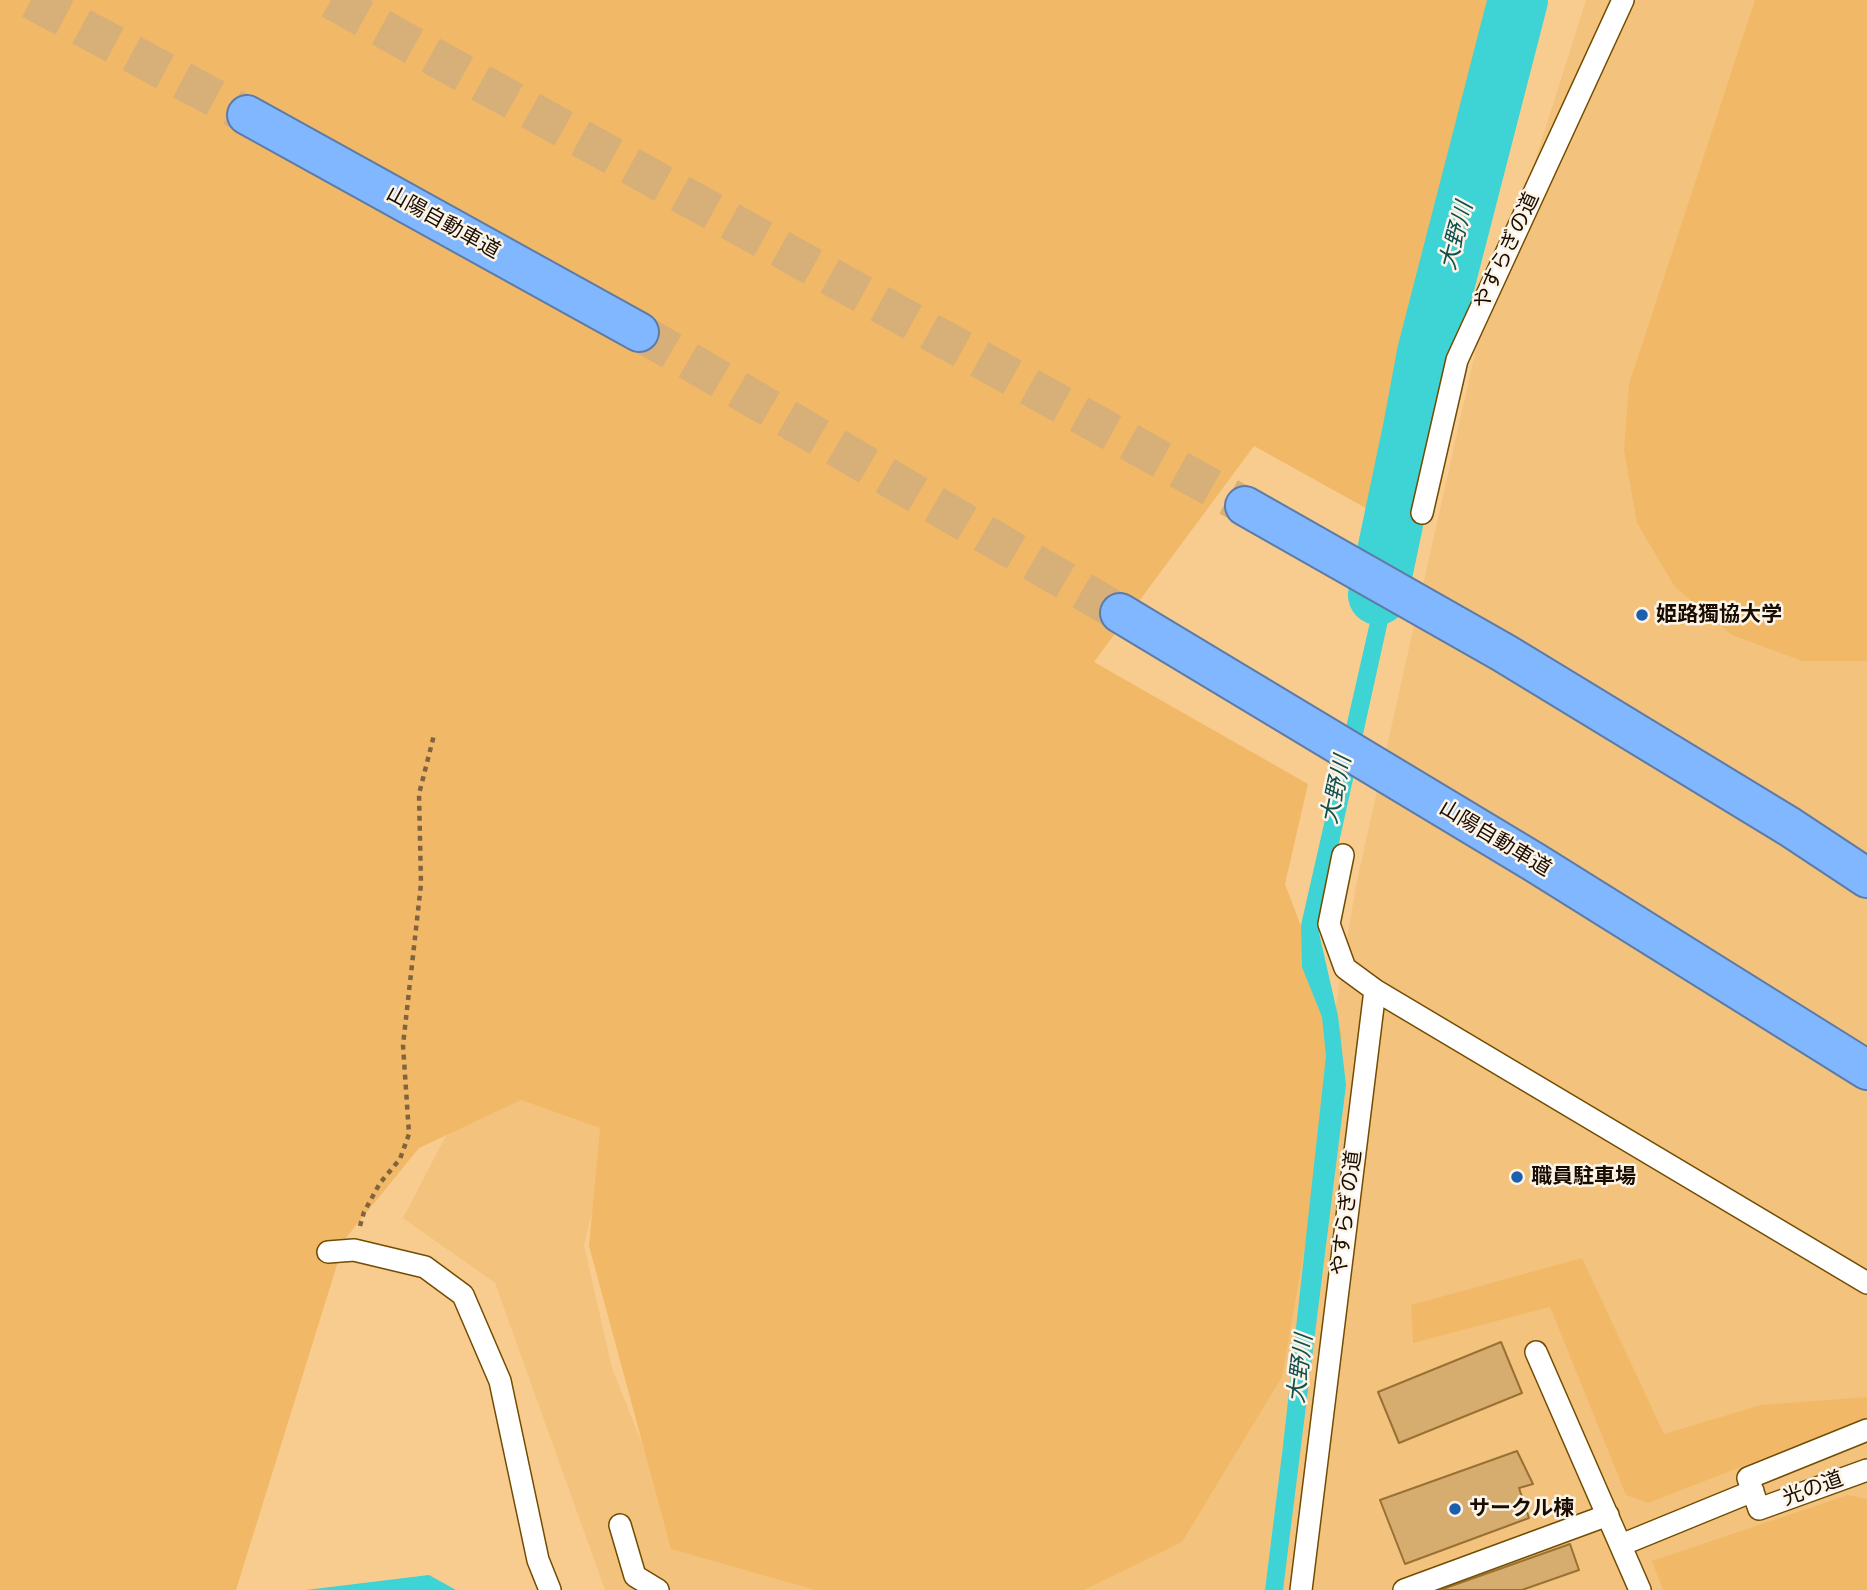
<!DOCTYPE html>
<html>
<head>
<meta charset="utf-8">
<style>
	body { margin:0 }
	canvas { display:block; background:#f8cc8e }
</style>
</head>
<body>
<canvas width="1867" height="1590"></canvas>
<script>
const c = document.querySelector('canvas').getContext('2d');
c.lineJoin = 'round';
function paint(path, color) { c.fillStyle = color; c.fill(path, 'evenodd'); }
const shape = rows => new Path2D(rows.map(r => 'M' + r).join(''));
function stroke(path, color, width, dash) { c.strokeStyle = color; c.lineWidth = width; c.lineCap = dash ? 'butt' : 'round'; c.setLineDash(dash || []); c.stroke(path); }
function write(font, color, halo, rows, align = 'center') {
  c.font = font + ' "Fira Sans Condensed","Noto Sans JP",sans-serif'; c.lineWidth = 5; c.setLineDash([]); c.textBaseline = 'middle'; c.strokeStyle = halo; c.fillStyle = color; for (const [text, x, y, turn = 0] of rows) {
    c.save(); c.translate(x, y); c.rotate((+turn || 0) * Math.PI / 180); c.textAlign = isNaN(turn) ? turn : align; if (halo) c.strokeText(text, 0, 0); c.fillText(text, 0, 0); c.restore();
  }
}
paint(shape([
	[1586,0,1867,0,1867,1590,1050,1590,1272,1388,1356,885,1477,344],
	[524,1091,612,1131,584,1245,612,1368,684,1549,911,1590,605,1590,495,1283,403,1218,450,1128]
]), '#f3c37d');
paint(shape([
	[0,0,1512,0,1382,517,1254,446,1094,662,1308,784,1285,884,1342,1035,1282,1377,1182,1542,1084,1590,815,1590,671,1549,589,1246,600,1128,521,1100,419,1148,345,1239,236,1590,0,1590],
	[1755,0,1867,0,1867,661,1802,661,1732,635,1675,587,1637,523,1624,450,1629,384],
	[1582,1258,1664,1434,1761,1405,1867,1397,1867,1418,1648,1503,1626,1495,1550,1307,1413,1343,1411,1305],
	[1848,1495,1867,1499,1867,1590,1663,1590,1652,1561]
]), '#f1b967');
paint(shape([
	[1435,346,1448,350,1319,933,1338,1016,1346,1085,1283,1590,1265,1590,1283,1446,1326,1056,1322,1017,1302,967,1301,925,1370,622],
	[429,1575,456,1590,306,1590]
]), '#3ed3d4');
stroke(shape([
	[1378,595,1413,428,1427,353,1518,0]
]), '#3ed3d4', 60);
const building = shape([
	[1501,1342,1522,1393,1399,1443,1378,1392,1501,1342],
	[1517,1451,1533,1484,1519,1488,1529,1518,1405,1564,1380,1500,1517,1451],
	[1570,1544,1579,1570,1522,1590,1440,1590,1570,1544]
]);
paint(building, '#d7ac6f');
stroke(building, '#997133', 2);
stroke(shape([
	[31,0,247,115],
	[331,0,1245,506],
	[639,332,1120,613]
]), '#d7af79', 38, [38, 19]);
const lane = shape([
	[1422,513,1457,360,1623,0],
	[1375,990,1867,1283],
	[328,1252,354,1250,425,1267,463,1295,500,1381,538,1560,550,1590],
	[1536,1352,1640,1590],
	[1867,1430,1748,1478,1759,1509,1867,1470],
	[620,1525,635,1576,658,1590],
	[1621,1545,1753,1491],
	[1301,1590,1375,990,1345,968,1329,924,1343,855],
	[1404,1590,1608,1515]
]);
const highway = shape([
	[247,115,639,332],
	[1245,506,1504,653,1790,827,1867,878],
	[1120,613,1534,862,1867,1070]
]);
stroke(lane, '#724c02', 24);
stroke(highway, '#5d7ba5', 42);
stroke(shape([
	[360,1226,364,1212,380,1183,400,1159,409,1134,403,1045,421,884,419,794,434,735]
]), '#806341', 4.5, [5, 5]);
stroke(lane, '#fff', 21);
stroke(highway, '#81b7fe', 38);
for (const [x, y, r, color] of [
	[1642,615,7,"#1b5faf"],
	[1517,1177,7,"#1b5faf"],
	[1455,1509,7,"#1b5faf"]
]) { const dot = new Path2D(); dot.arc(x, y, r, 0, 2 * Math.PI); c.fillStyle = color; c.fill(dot); stroke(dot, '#fdf4e8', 2.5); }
write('21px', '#1b0c00', '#fdf4e8', [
	["山陽自動車道",443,223,29],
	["やすらぎの道",1507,251,-65],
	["山陽自動車道",1495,839,31],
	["やすらぎの道",1347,1213,-83],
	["光の道",1813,1489,-20]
]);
write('bold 21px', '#1b0c00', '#fdf4e8', [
	["姫路獨協大学",1656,615],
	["職員駐車場",1531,1177],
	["サークル楝",1469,1509]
], 'left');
write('italic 23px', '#104f4f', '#fdf4e8', [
	["大野川",1457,236,-75],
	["大野川",1337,790,-78],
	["大野川",1301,1369,-83]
]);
</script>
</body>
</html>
